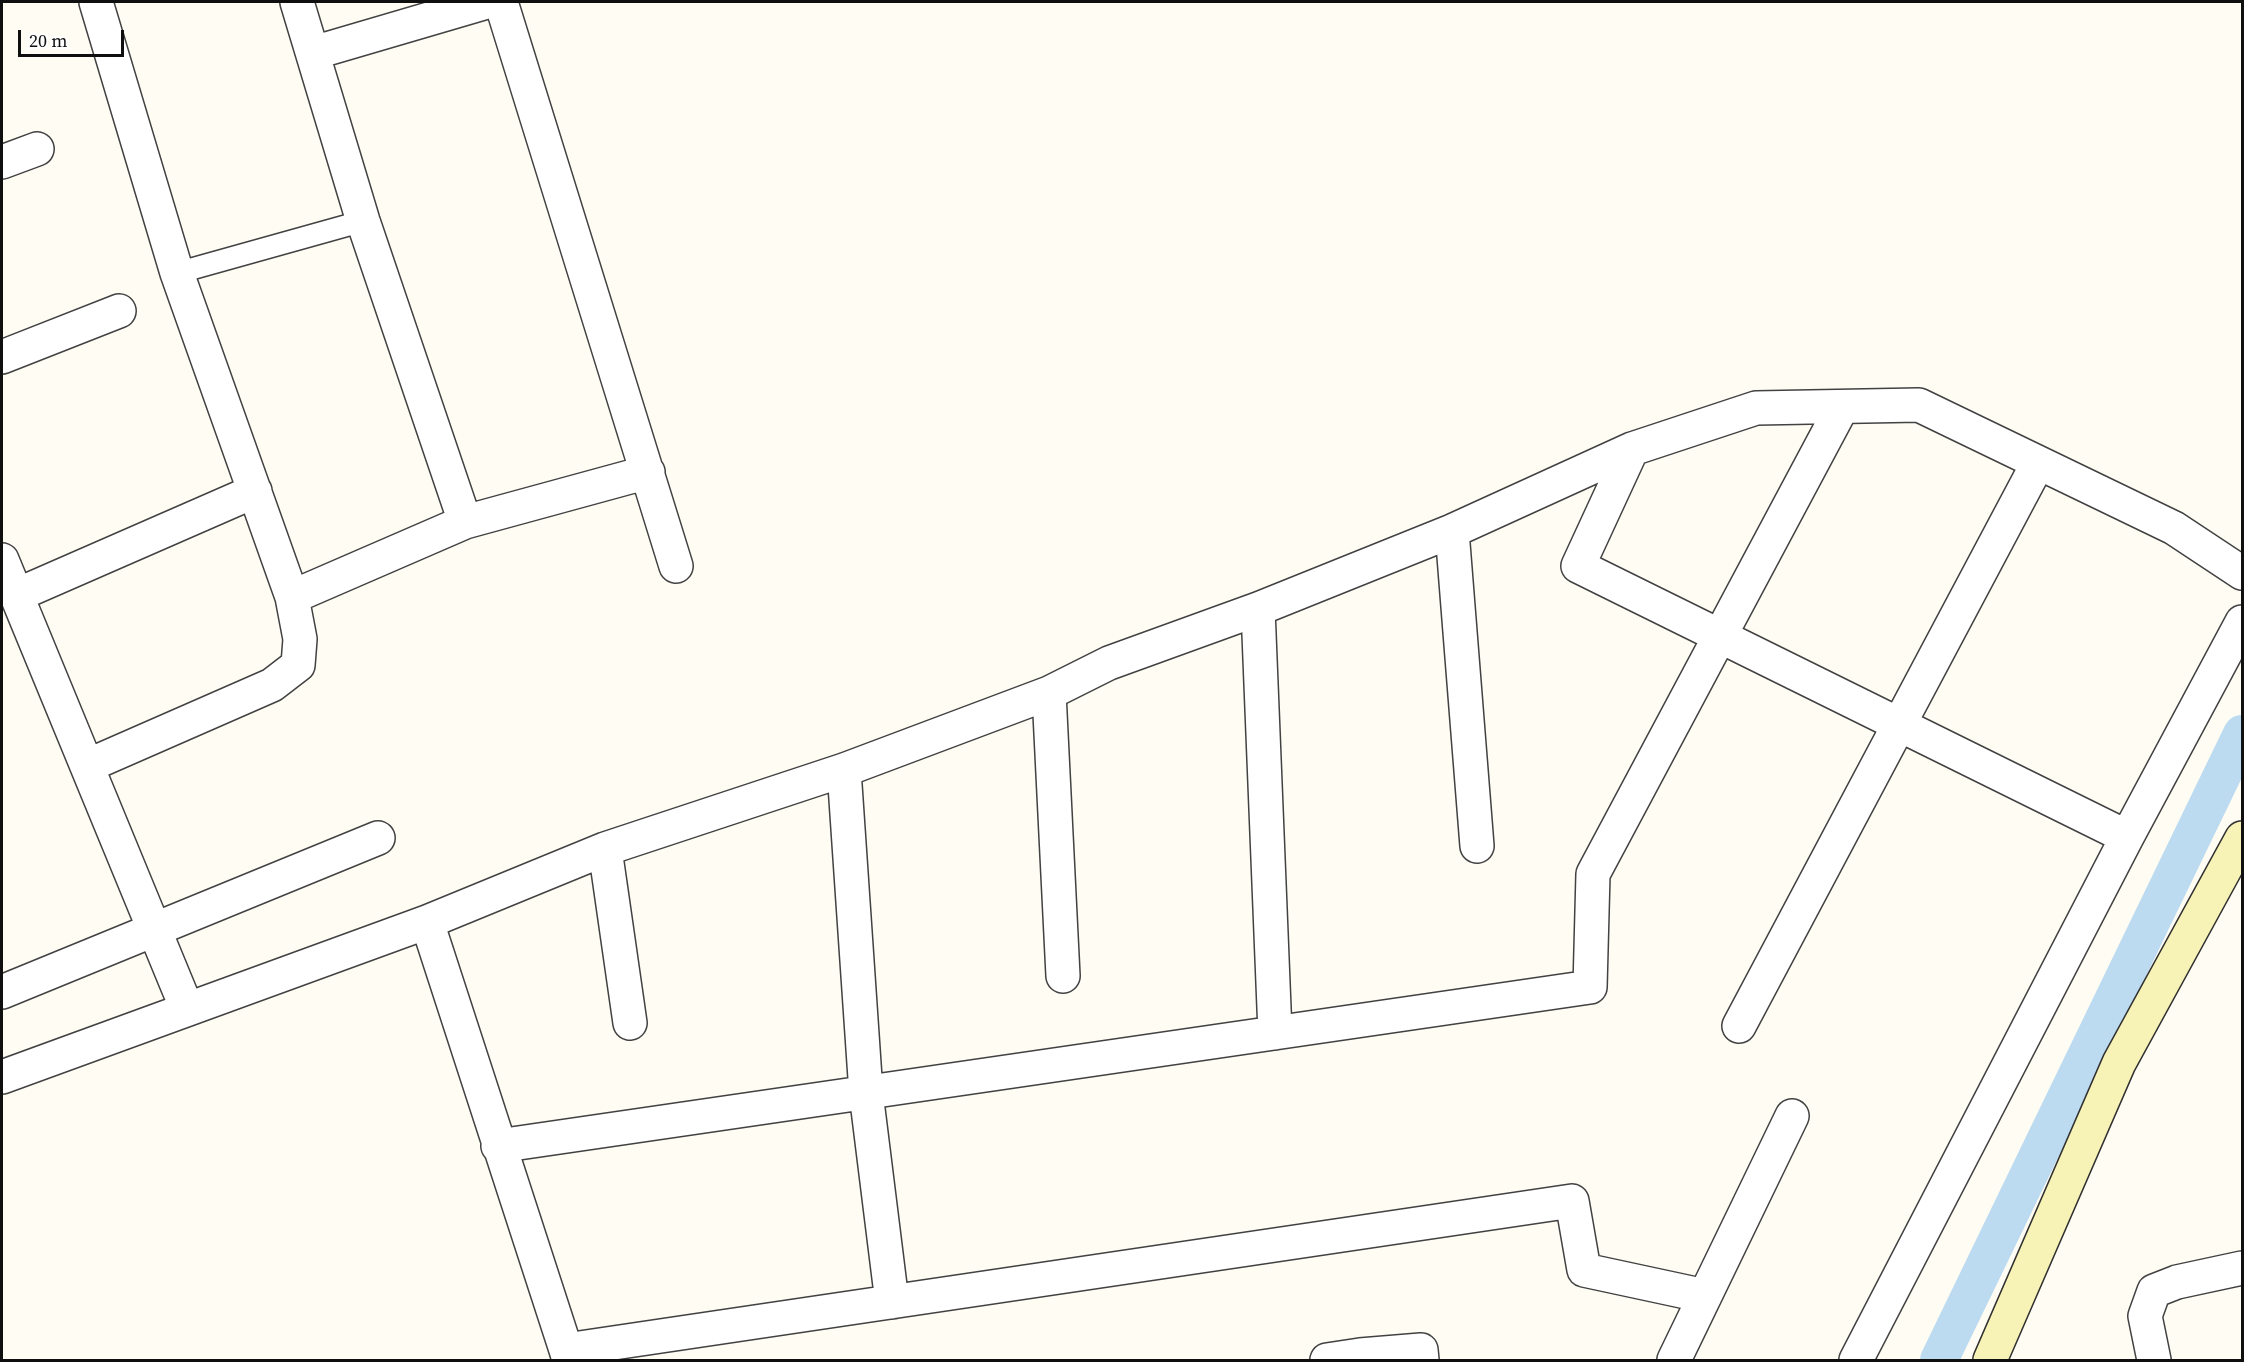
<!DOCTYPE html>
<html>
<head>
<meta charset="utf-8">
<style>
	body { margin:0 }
	#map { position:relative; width:2244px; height:1362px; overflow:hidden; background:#fefcf3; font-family:"Source Serif 4",serif }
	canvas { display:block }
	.frame { position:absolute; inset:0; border:3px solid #0f0f0f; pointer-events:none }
	.scale { position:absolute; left:18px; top:30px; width:106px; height:27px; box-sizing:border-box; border:3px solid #0f0f0f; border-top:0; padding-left:8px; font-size:18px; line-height:21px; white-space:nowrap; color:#0f0f0f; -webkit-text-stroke:4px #fff; paint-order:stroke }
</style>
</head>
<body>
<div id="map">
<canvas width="2244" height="1362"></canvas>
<div class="frame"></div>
<div class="scale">20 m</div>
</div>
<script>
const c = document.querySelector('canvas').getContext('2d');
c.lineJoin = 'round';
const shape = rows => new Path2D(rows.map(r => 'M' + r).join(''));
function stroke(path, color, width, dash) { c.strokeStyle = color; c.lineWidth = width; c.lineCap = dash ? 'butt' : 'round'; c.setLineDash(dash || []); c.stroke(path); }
stroke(shape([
	[1939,1360,2242,734]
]), '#bcdbf0', 38);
const lane = shape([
	[177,273,363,221]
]);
const street = shape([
	[96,2,177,273,292,597,465,522,648,472],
	[297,2,363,221,465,522],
	[501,2,676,566],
	[313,53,487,2],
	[2,162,37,149],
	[2,357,119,311],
	[1632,449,1578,566,2127,837],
	[1452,531,1477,846],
	[2,560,187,1009],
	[17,595,255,491],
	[1258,609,1275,1033],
	[1049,693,1063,976],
	[87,766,272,685,298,665,300,639,292,597],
	[844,770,866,1093,892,1302],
	[605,849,630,1023],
	[427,922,566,1350],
	[2,992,378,838],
	[1739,1026,2038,463],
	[2,1077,427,922,605,849,844,770,1049,693,1109,663,1258,609,1452,531,1632,449,1756,408,1919,405,2174,528,2242,573],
	[498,1146,1590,987,1593,874,1842,407],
	[569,1360,566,1350,1572,1201,1584,1270,1705,1296],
	[1327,1360,1360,1355,1421,1350,1422,1360],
	[1674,1360,1792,1116],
	[1856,1360,2127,837,2242,622],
	[2154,1360,2145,1316,2154,1291,2177,1282,2242,1268]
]);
const secondary = shape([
	[1990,1360,2119,1063,2242,838]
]);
stroke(lane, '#424242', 24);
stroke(street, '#424242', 36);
stroke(secondary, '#313131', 36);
stroke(lane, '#fff', 21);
stroke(street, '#fff', 33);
stroke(secondary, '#f7f2b5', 33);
</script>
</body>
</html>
